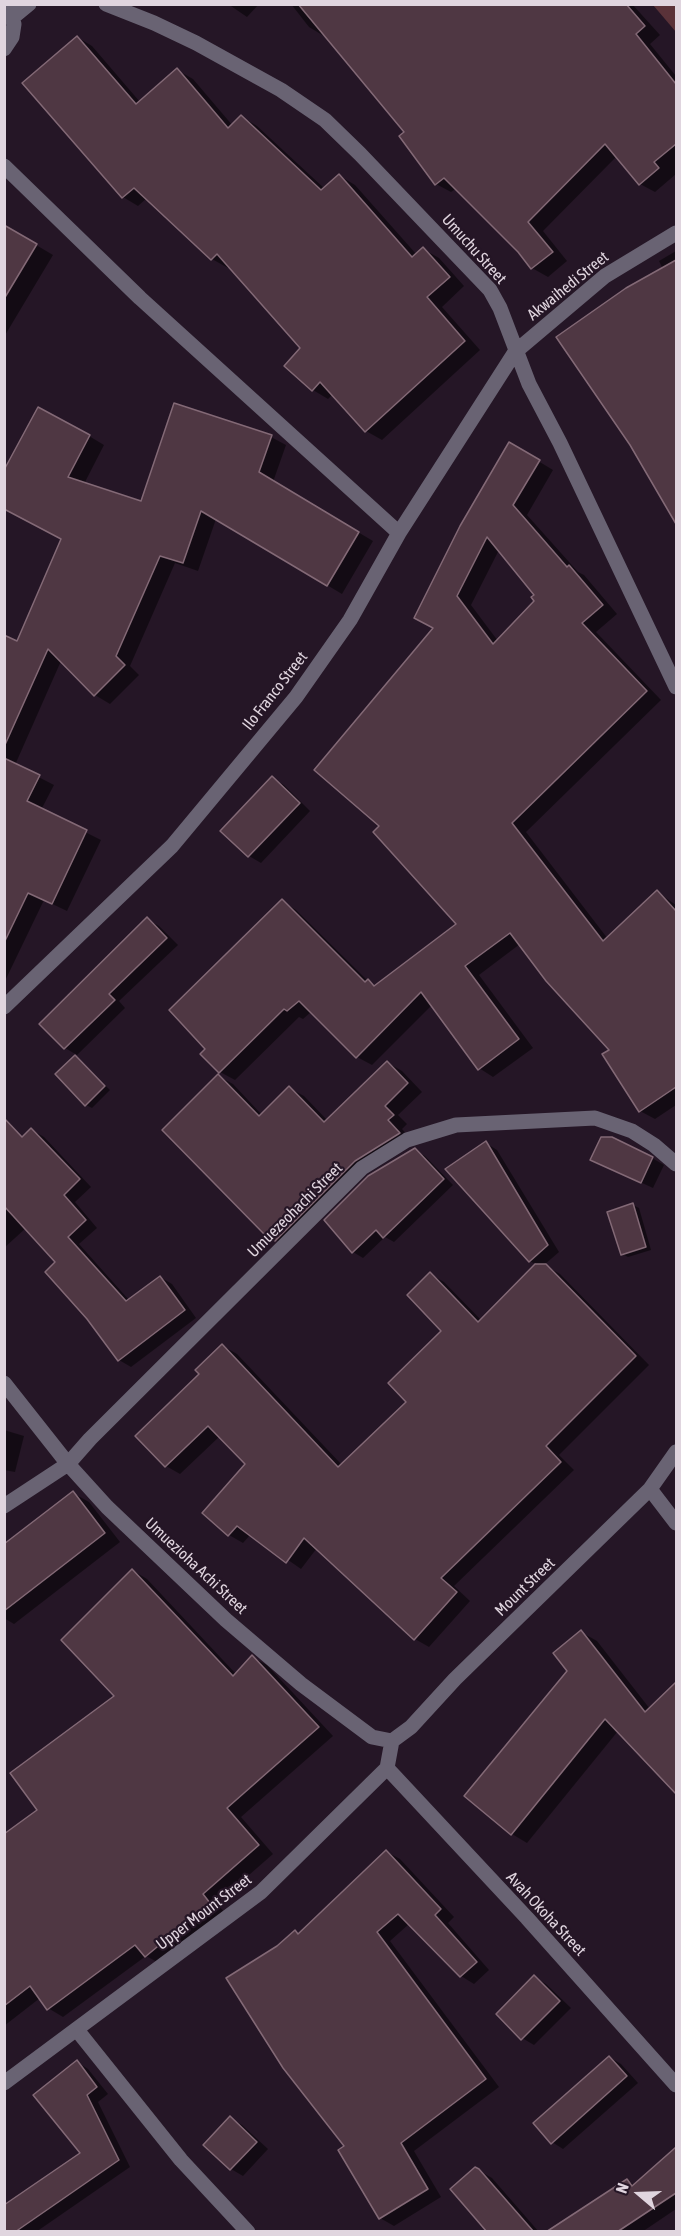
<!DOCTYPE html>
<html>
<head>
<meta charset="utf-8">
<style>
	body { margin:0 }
	#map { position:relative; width:681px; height:2236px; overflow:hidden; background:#251626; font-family:"Asap Condensed",sans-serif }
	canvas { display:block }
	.frame { position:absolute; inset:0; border:6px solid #e0d5df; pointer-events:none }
	.north { position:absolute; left:609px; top:2164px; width:60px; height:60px; -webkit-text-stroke:4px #251626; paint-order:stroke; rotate:289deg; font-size:16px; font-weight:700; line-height:24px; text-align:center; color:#e0d5df }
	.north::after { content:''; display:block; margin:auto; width:21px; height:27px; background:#e0d5df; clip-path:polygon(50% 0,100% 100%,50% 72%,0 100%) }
</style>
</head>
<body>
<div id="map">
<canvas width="681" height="2236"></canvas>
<div class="frame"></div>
<div class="north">N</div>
</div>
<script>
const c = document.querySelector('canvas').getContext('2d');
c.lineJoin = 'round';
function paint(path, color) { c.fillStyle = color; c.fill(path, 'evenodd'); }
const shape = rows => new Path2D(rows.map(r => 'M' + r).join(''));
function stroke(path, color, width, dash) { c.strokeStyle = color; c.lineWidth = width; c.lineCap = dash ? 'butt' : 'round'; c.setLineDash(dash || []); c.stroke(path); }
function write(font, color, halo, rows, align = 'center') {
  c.font = font + ' "Asap Condensed",sans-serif'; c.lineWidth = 4.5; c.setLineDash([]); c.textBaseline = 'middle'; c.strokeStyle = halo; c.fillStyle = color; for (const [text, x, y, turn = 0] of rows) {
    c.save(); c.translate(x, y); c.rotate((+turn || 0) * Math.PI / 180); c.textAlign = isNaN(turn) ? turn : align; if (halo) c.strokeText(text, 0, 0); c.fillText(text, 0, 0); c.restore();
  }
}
paint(shape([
	[653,5,676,5,676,32]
]), '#5a3239');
paint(shape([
	[228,4,259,4,247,17],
	[291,4,632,4,660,35,650,44,676,76,676,174,655,192,640,184,617,156,543,231,567,261,548,277,532,268,519,251,457,188,451,192,436,184,406,133,325,35,324,36,309,27],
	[77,37,92,46,140,102,177,70,193,79,233,126,242,117,257,126,325,189,340,176,355,185,417,255,423,249,439,258,464,286,442,307,480,350,382,440,366,431,333,394,328,399,313,390,302,348,229,266,228,268,212,259,147,198,138,206,123,197],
	[4,226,53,255,4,337],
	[676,251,676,521,631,445,663,269,659,261],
	[89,436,104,445,84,484,142,503,271,437,286,445,273,482,373,541,342,594,216,519,198,571,175,563,130,666,139,675,110,704,95,695,61,661,15,765,54,785,41,810,101,840,67,911,44,900,4,983,4,636,17,643,62,539,4,508],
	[510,444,553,470,527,515,578,572,584,575,617,614,596,632,661,700,526,832,608,939,657,892,676,905,676,1105,655,1119,640,1111,611,1050,520,944,479,975,533,1048,493,1077,479,1068,432,1005,372,1065,357,1057,311,1012,303,1019,299,1017,235,1080,220,1072,208,1049,282,901,296,910,369,982,376,986,458,924,381,826,435,628],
	[499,550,536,595,536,601,498,641,471,605],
	[272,778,284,785,310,811,261,863,249,856,223,831],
	[147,919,159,926,178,945,119,1001,125,1008,77,1055,65,1048],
	[75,1057,110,1090,92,1108,86,1105],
	[388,1063,402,1071,422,1092,398,1115,407,1124,402,1129,413,1141,370,1169,290,1248,266,1234,164,1130,218,1076,233,1084,262,1115,289,1088,304,1096,327,1120],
	[32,1130,44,1137,91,1187,75,1202,97,1228,79,1244,129,1300,160,1277,172,1284,196,1318,131,1367,119,1360,57,1262,26,1228,4,1248,4,1146,17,1134,24,1137],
	[486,1143,497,1150,559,1252,544,1265,560,1274,649,1365,559,1455,574,1470,454,1586,470,1601,429,1647,415,1639,317,1548,301,1569,251,1534,243,1543,229,1535,204,1513,247,1464,220,1436,180,1474,166,1466,137,1436,201,1374,223,1346,237,1354,342,1465,408,1402,443,1331,430,1274,444,1282,481,1320,537,1265,530,1261],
	[415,1150,425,1156,453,1185,394,1242,385,1237,363,1258,353,1252],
	[652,1158,664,1165,653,1188,592,1160],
	[633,1205,639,1208,651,1250,628,1257,622,1254],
	[4,1430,24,1436,15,1472,4,1470],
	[73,1493,89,1502,120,1542,14,1624,4,1618,4,1546],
	[132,1570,147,1579,236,1674,252,1657,267,1665,333,1736,241,1817,273,1854,217,1903,224,1912,161,1964,146,1956,63,2017,48,2008,40,1998,4,2026,4,1836,39,1810,116,1696],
	[581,1632,597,1641,650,1709,676,1684,676,1787,667,1781,618,1731,527,1843,512,1834],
	[387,1852,400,1859,454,1917,448,1923,489,1970,474,1984,461,1976,409,1924,390,1941,499,2087,414,2151,441,2197,394,2226,380,2218,346,2147,278,1948,295,1932,299,1935],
	[534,1977,546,1984,571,2008,534,2045,522,2038],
	[609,2057,621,2064,638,2083,563,2149,552,2142],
	[77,2062,88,2069,108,2094,98,2102,130,2167,36,2232,5,2232,82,2153],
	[230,2118,242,2125,268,2149,243,2176,231,2169,205,2145],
	[676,2149,676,2209,642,2232,549,2232,627,2181,635,2185],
	[476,2169,492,2178,539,2232,489,2232]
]), '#0007');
const building = shape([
	[298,4,626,4,645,26,636,34,676,84,676,144,654,162,659,168,639,185,605,144,528,222,553,252,531,269,518,252,444,178,435,185,399,136,404,132,298,4],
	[77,36,136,104,177,68,228,128,241,115,321,190,339,174,412,257,423,247,450,277,427,297,465,341,365,432,320,382,312,391,284,366,300,348,217,254,211,260,134,188,122,198,22,83,77,36],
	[4,225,37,244,4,299,4,225],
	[676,260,676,524,630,445,556,337,626,288,676,260],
	[174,403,272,435,259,472,359,532,327,586,201,511,183,563,160,556,116,656,125,665,94,696,48,649,4,747,4,635,17,641,61,539,4,509,4,470,38,407,90,435,68,477,141,501,174,403],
	[509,442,540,460,513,505,567,567,569,565,603,605,582,623,647,691,512,823,603,941,657,890,676,911,676,1087,639,1112,602,1054,609,1050,546,981,510,933,465,966,519,1039,478,1070,421,992,356,1058,299,1001,287,1011,284,1009,219,1073,200,1054,205,1049,169,1010,282,899,365,982,368,979,374,986,456,924,373,832,379,826,314,770,433,628,414,618,460,526,509,442],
	[487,537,534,595,531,597,534,601,493,644,457,596,487,537],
	[4,758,40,775,27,801,87,830,52,904,28,893,4,943,4,758],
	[272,776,300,803,248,857,220,831,272,776],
	[147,917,167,938,109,994,115,1000,64,1049,39,1024,147,917],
	[75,1055,105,1086,85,1106,55,1074,75,1055],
	[387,1061,408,1083,385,1106,394,1115,388,1120,400,1133,355,1161,275,1241,267,1233,265,1235,162,1130,218,1074,259,1116,289,1086,324,1122,387,1061],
	[4,1118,22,1137,31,1128,80,1179,64,1195,86,1220,68,1237,126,1301,160,1276,185,1310,118,1361,87,1319,45,1272,55,1262,4,1206,4,1118],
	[601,1137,612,1137,653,1157,641,1183,590,1160,601,1137],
	[486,1141,548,1245,529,1262,445,1169,486,1141],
	[415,1148,444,1179,383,1238,376,1230,352,1253,324,1220,368,1176,415,1148],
	[633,1203,646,1247,621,1255,607,1212,633,1203],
	[535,1264,546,1264,636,1356,546,1446,561,1462,441,1578,457,1592,414,1640,304,1538,286,1563,237,1526,228,1536,202,1513,245,1464,208,1426,165,1467,135,1436,199,1374,195,1370,222,1344,338,1467,406,1402,388,1383,441,1331,407,1295,430,1272,478,1322,535,1264],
	[73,1491,105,1533,4,1611,4,1544,73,1491],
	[132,1569,233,1676,252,1655,319,1727,227,1808,259,1845,203,1894,210,1903,145,1957,135,1945,47,2010,30,1986,4,2006,4,1834,37,1810,10,1773,114,1696,61,1640,132,1569],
	[581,1630,645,1712,676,1682,676,1794,605,1719,511,1835,464,1796,567,1671,553,1653,581,1630],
	[386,1850,441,1909,435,1915,477,1962,460,1977,398,1914,377,1932,486,2079,401,2143,428,2189,379,2219,338,2150,344,2146,283,2068,226,1978,277,1946,295,1930,298,1934,386,1850],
	[534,1975,560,2001,521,2040,496,2014,534,1975],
	[609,2056,627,2076,551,2144,533,2123,609,2056],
	[77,2060,97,2087,87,2095,119,2160,15,2232,4,2232,4,2205,80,2153,33,2095,77,2060],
	[230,2116,257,2142,230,2170,203,2145,230,2116],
	[676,2147,676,2193,617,2232,546,2232,627,2179,632,2186,676,2147],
	[475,2167,479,2169,534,2232,487,2232,450,2189,475,2167]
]);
paint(building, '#4f3743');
stroke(building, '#836976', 1.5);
stroke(shape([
	[106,4,154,23,196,43,281,90,325,120,360,154,490,290,500,308,529,384,560,443,676,687],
	[12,18,29,4],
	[4,49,12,37,14,24,6,4],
	[4,166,140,298,399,533],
	[4,1007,172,846,296,697,350,620,399,533,515,352,605,276,676,233],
	[4,1383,68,1464,107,1507,226,1620,301,1684,372,1737,392,1741],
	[650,1489,676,1523],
	[4,1506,68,1464,90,1439,362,1168,407,1140,456,1125,595,1118,632,1131,654,1145,676,1164],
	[392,1741,411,1727,455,1679,650,1489,676,1452],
	[387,1768,527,1918,676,2085],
	[77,2030,181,2160,248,2232],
	[4,2083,261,1892,387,1768,392,1741]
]), '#696373', 15);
write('16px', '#e0d5df', '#251626', [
	["Umuchu Street",474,249,48],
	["Akwaihedi Street",568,286,-39],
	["Ilo Franco Street",275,691,-52],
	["Umuezeohachi Street",295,1210,-45],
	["Umuezioha Achi Street",196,1566,43],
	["Mount Street",525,1587,-44],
	["Upper Mount Street",204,1912,-37],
	["Avah Okoha Street",546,1914,47]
]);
</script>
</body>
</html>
